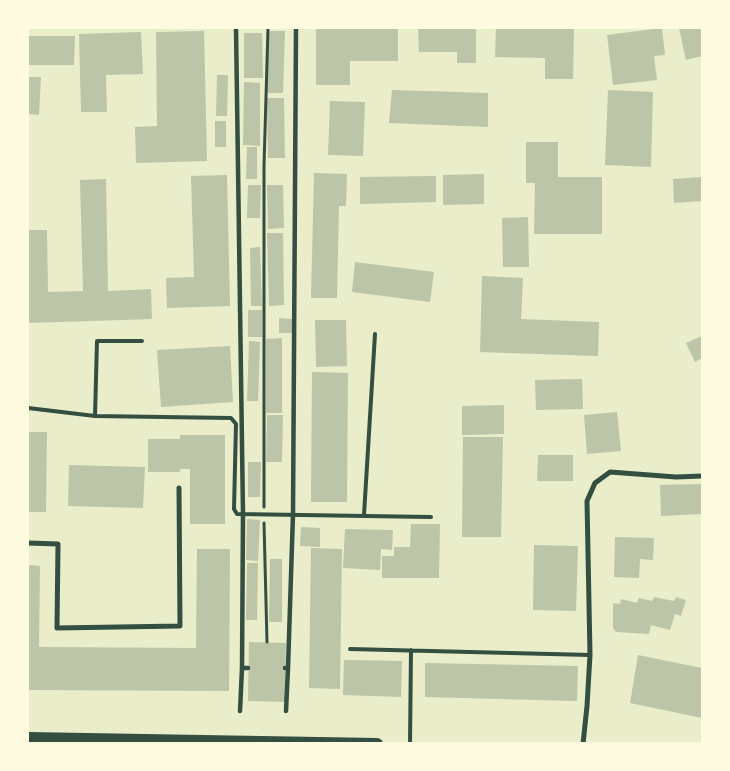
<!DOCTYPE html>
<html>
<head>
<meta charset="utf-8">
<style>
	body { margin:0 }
	#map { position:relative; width:730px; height:771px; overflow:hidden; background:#e9edc9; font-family:"PT Sans Narrow",sans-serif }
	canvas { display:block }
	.frame { position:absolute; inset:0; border:29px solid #fefae0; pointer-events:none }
</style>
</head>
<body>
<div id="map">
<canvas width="730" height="771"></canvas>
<div class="frame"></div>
</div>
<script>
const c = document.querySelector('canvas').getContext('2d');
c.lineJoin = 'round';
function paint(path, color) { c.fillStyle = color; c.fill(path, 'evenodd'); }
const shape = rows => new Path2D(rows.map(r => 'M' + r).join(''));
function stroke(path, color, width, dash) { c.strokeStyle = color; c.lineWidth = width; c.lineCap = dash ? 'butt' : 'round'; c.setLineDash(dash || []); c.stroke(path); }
paint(shape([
	[316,28,398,28,398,61,350,61,350,85,316,85],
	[418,28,476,28,476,63,457,63,457,52,419,52],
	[496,28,574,28,573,79,545,79,545,58,495,57],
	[662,28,665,55,654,56,657,80,613,85,607,35],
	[679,28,702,28,702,56,686,60],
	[204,31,207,161,136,163,135,127,157,126,156,32],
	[268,31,285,31,283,93,267,93],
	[141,32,143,74,106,75,107,112,81,112,79,34],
	[244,33,262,33,263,78,244,78],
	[28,36,75,36,74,65,28,65],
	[217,75,228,75,227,116,216,116],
	[28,77,41,77,39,115,28,114],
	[244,82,260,83,260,146,243,145],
	[392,90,488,93,488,127,389,123],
	[608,90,653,92,651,167,605,165],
	[267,98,284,98,285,158,268,158],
	[330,101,365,102,363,156,328,155],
	[215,121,226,121,226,147,215,147],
	[526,142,558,142,558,177,602,177,602,234,534,234,535,183,526,183],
	[247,147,257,147,257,179,246,179],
	[314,173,347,174,346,206,339,206,337,298,311,298],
	[484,174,484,204,443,205,443,175],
	[227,175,230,306,167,308,166,278,194,277,191,176],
	[436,176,436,202,360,204,360,177],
	[702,177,702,201,674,203,673,179],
	[106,179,108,291,151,289,152,319,28,323,28,230,47,230,48,292,83,291,80,180],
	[248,185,261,185,260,218,247,218],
	[267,185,283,185,284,228,268,229],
	[528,217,529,267,503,267,502,218],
	[267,233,283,233,284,305,269,306],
	[260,247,262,306,251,306,250,248],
	[355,262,434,272,430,302,352,292],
	[482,276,523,278,521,319,599,322,598,356,480,352],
	[248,310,262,310,262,337,248,337],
	[279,318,292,319,292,333,279,333],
	[315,320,346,320,347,366,316,367],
	[702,336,702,358,695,362,686,343],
	[282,338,282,413,266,413,266,339],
	[249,341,260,342,258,401,247,401],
	[230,346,233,402,161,407,157,350],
	[312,372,348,373,347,502,311,502],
	[582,379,583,409,536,410,535,380],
	[504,405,504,434,462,435,462,406],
	[617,412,621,451,587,454,584,415],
	[267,415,283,415,282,462,266,462],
	[28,432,47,432,46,512,28,512],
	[180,435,225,435,225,524,190,524,190,469,180,469,180,472,148,472,148,439,180,439],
	[463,437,503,437,501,537,462,537],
	[538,455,573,455,573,481,537,481],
	[248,462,261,462,260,497,248,497],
	[69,465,145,467,143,508,68,506],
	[702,484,702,514,661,516,660,485],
	[247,519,260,520,258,561,246,560],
	[411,524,440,524,439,578,382,578,382,556,394,556,394,547,410,547],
	[301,527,320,528,320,547,300,546],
	[345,529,393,530,392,550,381,549,380,570,343,568],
	[615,537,654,538,653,560,640,559,639,578,614,577],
	[534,545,578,546,576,611,533,610],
	[311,548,342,549,340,689,309,688],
	[197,549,230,549,229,691,28,690,28,565,40,566,39,647,196,648],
	[270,559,282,559,282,622,269,622],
	[247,563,258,563,257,620,246,620],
	[654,597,674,601,676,597,686,600,681,616,675,614,670,630,651,625,649,634,616,632,613,628,613,603,620,604,621,599,637,603,639,598,652,601],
	[249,642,286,643,285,702,248,701],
	[638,655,702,668,702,718,630,703],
	[344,660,402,661,401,697,343,695],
	[425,663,578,666,577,701,425,697]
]), '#bcc5a7');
stroke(shape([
	[264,507,264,166,268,28],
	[264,523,267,642]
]), '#344e41', 3);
stroke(shape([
	[28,408,95,416,231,418,236,424,234,509,237,514,431,517],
	[95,416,97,341,142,341],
	[364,515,375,334],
	[350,649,590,655],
	[410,744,411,650]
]), '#344e41', 4);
stroke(shape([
	[236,28,243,514,242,668,248,668],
	[285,668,288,668,293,514,296,28],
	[240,711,242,668],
	[286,711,288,668]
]), '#344e41', 4.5);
stroke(shape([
	[28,543,58,544,57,628,180,626,179,488],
	[583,744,587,706,590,655,587,501,595,483,610,472,676,477,702,476]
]), '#344e41', 5);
stroke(shape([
	[28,738,377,744]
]), '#344e41', 12);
</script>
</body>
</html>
